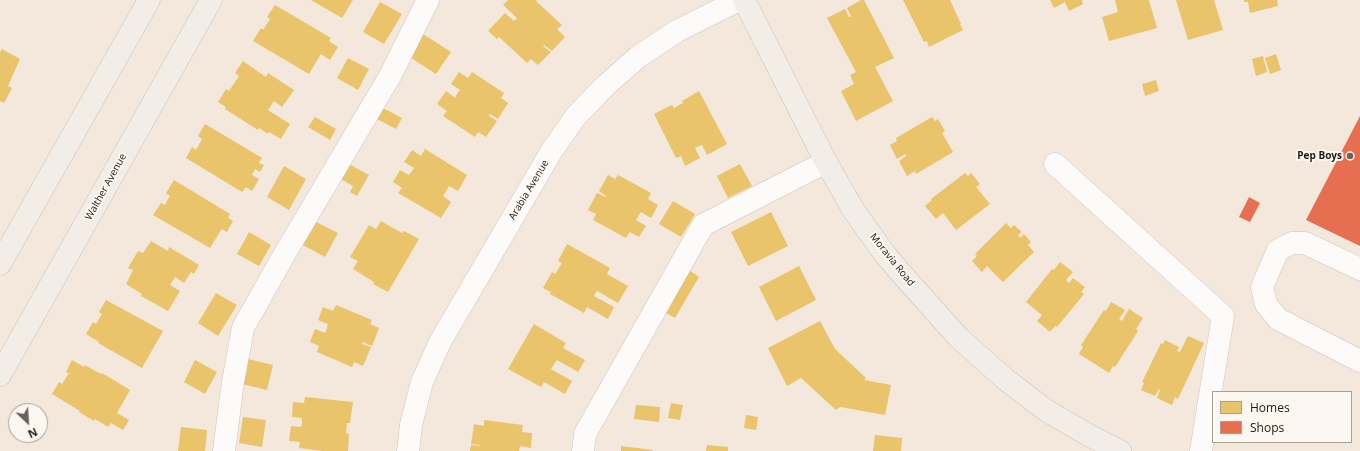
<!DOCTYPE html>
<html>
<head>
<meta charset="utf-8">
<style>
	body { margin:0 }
	#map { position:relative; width:1360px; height:451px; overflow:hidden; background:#f4e7dc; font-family:"Open Sans",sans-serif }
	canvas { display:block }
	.legend { position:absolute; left:1212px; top:391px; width:140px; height:52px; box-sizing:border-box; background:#fdf7f2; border:1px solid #a69e97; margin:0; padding:5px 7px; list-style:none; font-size:12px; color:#23180f }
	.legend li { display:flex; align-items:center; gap:8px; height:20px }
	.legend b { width:20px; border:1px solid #a69e97 }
	.north { position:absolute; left:8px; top:403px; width:40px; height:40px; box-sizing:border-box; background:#fdf7f2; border:1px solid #a69e97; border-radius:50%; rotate:155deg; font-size:11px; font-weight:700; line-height:16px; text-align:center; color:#23180f }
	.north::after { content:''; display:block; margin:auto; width:14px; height:18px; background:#6c6057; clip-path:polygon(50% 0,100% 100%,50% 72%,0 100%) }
</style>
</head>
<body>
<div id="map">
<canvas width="1360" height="451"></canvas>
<ul class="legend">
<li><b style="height:11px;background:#e9c46a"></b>Homes</li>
<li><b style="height:11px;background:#e76f51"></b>Shops</li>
</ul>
<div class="north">N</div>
</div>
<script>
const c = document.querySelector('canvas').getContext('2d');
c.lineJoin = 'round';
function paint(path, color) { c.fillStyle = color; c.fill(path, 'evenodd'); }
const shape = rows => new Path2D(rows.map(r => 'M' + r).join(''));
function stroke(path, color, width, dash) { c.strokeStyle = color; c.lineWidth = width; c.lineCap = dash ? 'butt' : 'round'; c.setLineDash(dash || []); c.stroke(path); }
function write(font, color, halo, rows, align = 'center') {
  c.font = font + ' "Open Sans",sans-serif'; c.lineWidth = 4; c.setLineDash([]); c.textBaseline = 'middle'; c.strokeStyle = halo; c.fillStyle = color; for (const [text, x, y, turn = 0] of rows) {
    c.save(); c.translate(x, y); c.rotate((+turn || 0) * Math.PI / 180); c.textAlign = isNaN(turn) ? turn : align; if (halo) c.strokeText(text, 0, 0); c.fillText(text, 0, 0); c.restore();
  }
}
paint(shape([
	[311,0,353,0,342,18],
	[508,0,537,0,536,1,562,25,557,29,565,37,552,51,544,45,543,46,551,52,538,65,531,59,527,63,499,37,497,39,488,31,505,13,514,21,517,18,503,5],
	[861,0,864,0,894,58,875,67,893,101,856,121,841,91,854,84,850,75,856,72,827,18,845,9,849,17,850,17,851,16,847,8],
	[903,0,950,0,961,24,960,24,963,30,929,47,927,41,924,42],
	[1050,0,1082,0,1083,4,1069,11,1065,2,1054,8],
	[1115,0,1149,0,1157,28,1109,41,1102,17,1118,12],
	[1176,0,1214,0,1223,30,1188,40],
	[1244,0,1277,0,1278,6,1250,13,1248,2,1244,2],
	[380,2,402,14,384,44,363,32],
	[275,5,331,38,329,41,338,47,330,60,321,54,309,74,253,41,261,28,263,30,270,19,267,17],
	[423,34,451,52,436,74,408,56],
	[2,49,20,59,8,86,12,88,4,103,0,101,0,52],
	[1276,54,1281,70,1270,74,1265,58],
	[1263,56,1267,72,1256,76,1252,59],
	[348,58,369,69,358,90,337,78],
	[243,61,266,77,268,73,294,90,282,107,274,101,268,110,290,124,281,139,269,132,268,134,259,128,258,130,225,109,226,107,218,102,226,89,229,91,239,76,235,73],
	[459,72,468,78,472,72,504,93,501,98,508,103,498,119,490,114,489,116,497,121,486,137,478,132,475,137,443,116,447,111,437,104,446,91,455,98,457,94,460,90,451,84],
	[1156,80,1159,91,1145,96,1142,84],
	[699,91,727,144,707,155,702,145,699,146,695,148,700,158,685,166,681,156,676,158,654,114,672,105,674,108,683,103,682,101],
	[381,107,402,118,396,129,375,118],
	[315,117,336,129,330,140,308,127],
	[932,117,935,121,938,119,945,131,942,133,953,152,916,174,915,171,907,176,899,161,906,156,905,154,897,159,890,145,897,141,896,138],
	[205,124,262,158,259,163,264,165,260,172,255,169,252,175,259,179,252,191,246,187,242,192,186,158,192,147,196,150,202,139,198,136],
	[425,149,467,175,458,191,449,186,443,196,451,202,441,218,398,193,402,188,393,182,400,170,409,175,414,168,404,162,412,150,421,156],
	[347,163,369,175,357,196,350,192,353,186,339,178],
	[740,164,752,186,728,198,717,176],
	[284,166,306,179,289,210,267,197],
	[965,173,968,176,971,173,980,184,976,187,990,204,956,230,943,213,936,219,925,206,932,200,931,199],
	[608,175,615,179,618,175,651,193,648,199,658,205,651,218,641,212,636,220,646,226,639,237,630,232,626,238,593,220,596,214,588,210,597,193,606,197,606,196,599,191],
	[174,180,230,214,228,218,233,221,227,232,222,229,221,230,210,248,153,215,161,203,165,205,168,199,170,196,166,193],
	[673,201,695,214,681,237,659,224],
	[771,212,788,246,748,266,731,232],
	[314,221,338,233,325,257,301,244],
	[381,221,402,233,404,231,419,239,388,292,373,284,374,282,353,269,358,261,350,257,369,225,376,229],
	[1006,223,1011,228,1014,225,1022,232,1018,235,1020,238,1024,234,1031,242,1028,245,1034,252,1003,282,987,266,982,272,972,261,977,256,975,254],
	[249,232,271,245,259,266,237,254],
	[151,241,168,251,169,247,199,265,194,274,191,272,184,283,175,277,170,285,180,291,168,311,141,296,142,294,126,284,133,270,128,268,138,251,143,253],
	[567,244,610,268,607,274,628,286,618,303,597,291,594,296,614,307,608,319,587,307,584,313,550,294,551,292,543,288,552,272,555,274,562,263,558,261],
	[1060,262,1073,272,1066,280,1069,283,1073,278,1085,287,1081,292,1084,294,1057,327,1055,326,1050,332,1037,321,1042,315,1026,302,1052,269,1054,270],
	[799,266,816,300,776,321,759,287],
	[689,270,699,277,675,318,664,312],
	[216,293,237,305,218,336,198,323],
	[106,300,163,331,142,368,98,343,99,342,86,334,93,322,96,324,102,314,99,312],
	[1111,302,1125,310,1119,319,1122,321,1129,309,1143,318,1136,329,1138,331,1115,367,1113,366,1109,373,1079,354,1083,347,1081,345,1104,310,1106,311],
	[336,305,372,320,370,324,379,328,372,346,363,342,362,344,371,347,363,366,354,362,352,367,317,352,319,346,310,342,315,329,325,333,327,328,328,324,318,320,323,307,333,311],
	[820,321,835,349,866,378,864,380,891,385,885,415,840,407,836,410,801,378,787,386,768,348],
	[534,324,566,343,563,348,585,360,578,372,557,360,551,369,572,381,565,394,544,382,541,387,508,369],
	[1188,336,1204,343,1178,399,1175,397,1172,405,1157,398,1160,390,1159,389,1155,396,1141,390,1144,383,1142,382,1161,343,1163,344,1165,340,1179,347,1177,351,1180,352],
	[248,359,273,365,267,390,242,384],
	[72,360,84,367,85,365,101,374,102,373,130,390,117,413,129,420,123,430,111,423,108,427,95,419,94,421,79,412,80,411,52,394,59,382,62,384,69,373,66,372],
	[195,360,217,372,205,394,184,382],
	[305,397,353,402,350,423,347,423,346,433,349,434,348,451,323,451,299,448,300,442,289,441,291,426,301,427,302,424,302,418,292,417,293,402,304,403],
	[671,403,683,405,680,420,668,418],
	[636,405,660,407,659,422,634,419],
	[746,415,758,417,756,430,744,428],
	[243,417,266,420,262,447,239,443],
	[484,420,523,425,522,432,532,433,531,448,520,446,519,451,470,451,471,445,481,446,480,445,471,444,474,424,484,426],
	[181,427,207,430,205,451,178,451],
	[875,435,902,438,901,451,873,451],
	[707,445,728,447,728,451,706,451],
	[621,446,653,450,652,451,621,451]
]), '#e9c46a');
paint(shape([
	[1360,116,1360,246,1306,220],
	[1249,197,1260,203,1250,222,1239,217]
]), '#e76f51');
const minor = shape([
	[1055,164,1223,316,1201,451],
	[1360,269,1305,243,1292,243,1278,250,1262,287,1266,304,1278,319,1360,361],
	[224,451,233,382,243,328,284,255,390,76,428,0],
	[408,451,411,425,422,382,440,342,530,188,551,152,576,116,605,86,638,57,677,31,739,0],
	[583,451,585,434,703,225,826,162]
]);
const major = shape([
	[744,0,826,162,854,211,884,253,900,272,958,337,1005,379,1047,411,1092,437,1120,451],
	[0,264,149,0],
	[0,375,211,0]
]);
stroke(minor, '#d1c5bc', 23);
stroke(major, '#cbc4be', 23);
stroke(minor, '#fdfbfa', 22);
stroke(major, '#f3ede7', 22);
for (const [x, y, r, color] of [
	[1350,156,4,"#6c6057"]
]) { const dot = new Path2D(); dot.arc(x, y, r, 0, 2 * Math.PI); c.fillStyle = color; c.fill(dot); stroke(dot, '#fdf7f2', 1.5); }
write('bold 10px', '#23180f', '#fdf7f2', [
	["Pep Boys",1342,156]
], 'right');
write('10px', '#23180f', '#fdf7f2', [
	["Walther Avenue",106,187,-61],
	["Arabia Avenue",529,190,-59],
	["Moravia Road",892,260,51]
]);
</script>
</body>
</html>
